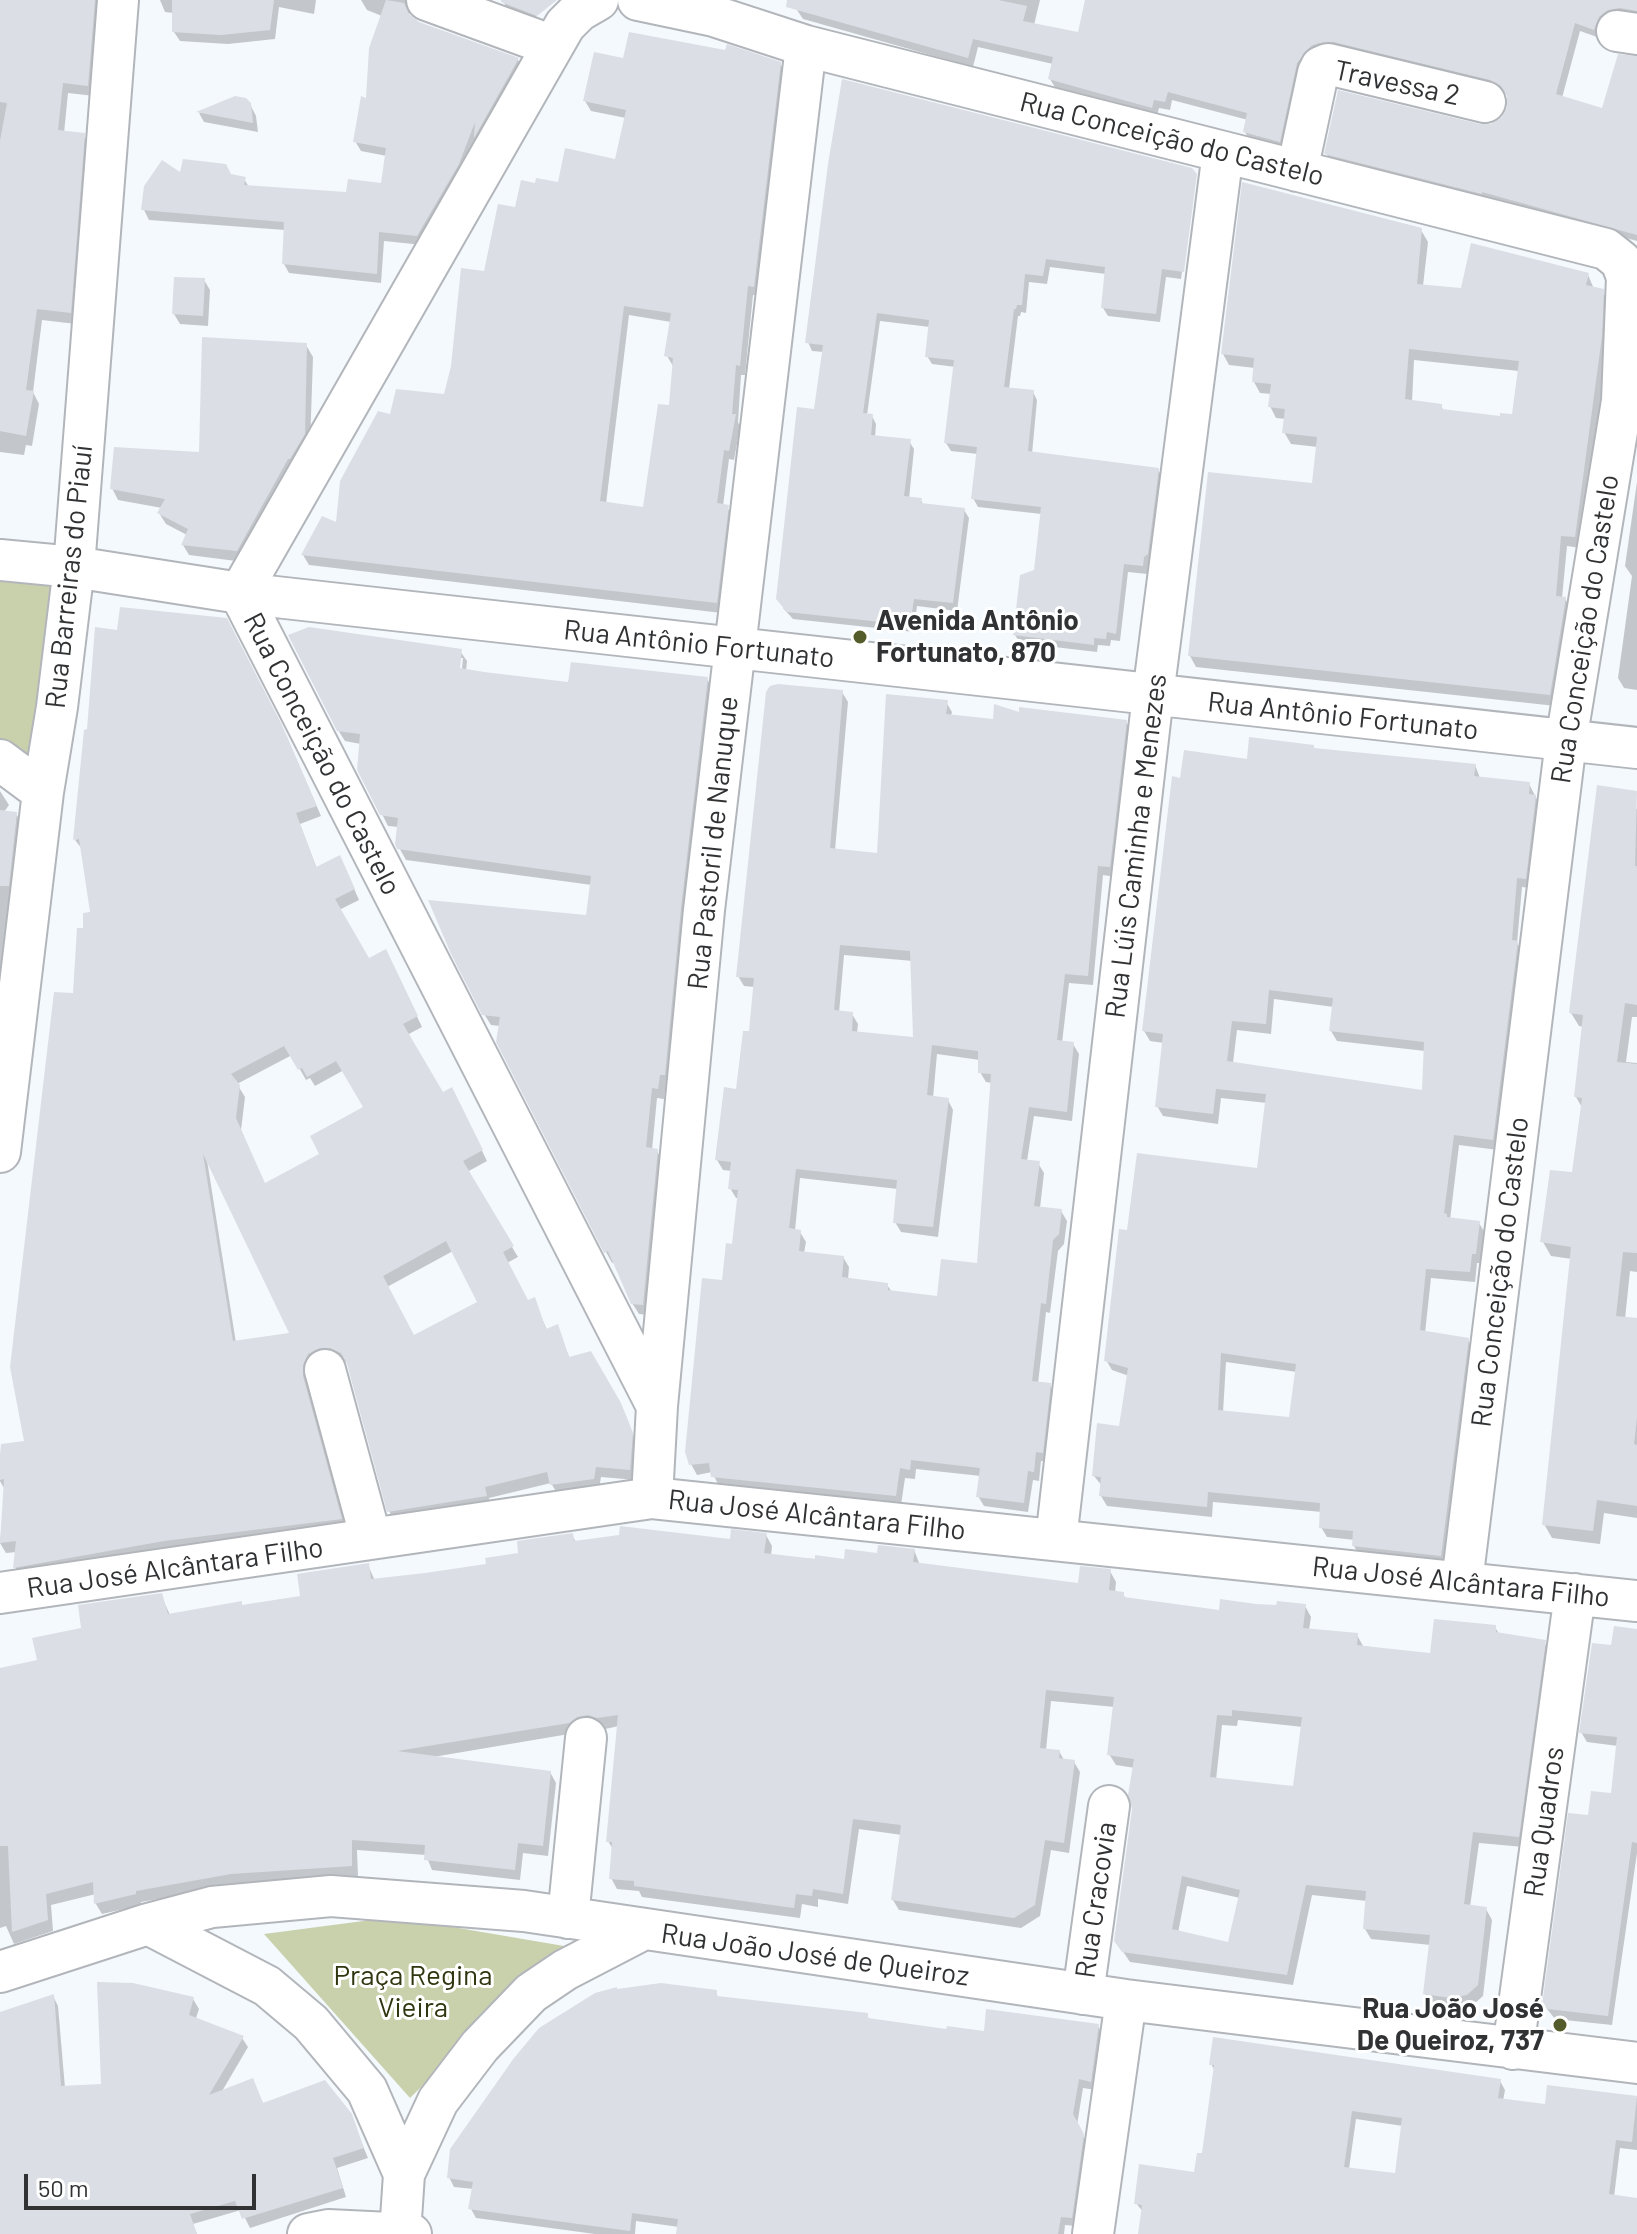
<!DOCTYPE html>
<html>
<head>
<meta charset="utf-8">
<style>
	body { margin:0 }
	#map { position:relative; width:1637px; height:2234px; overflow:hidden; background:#f4f9fe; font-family:Barlow,sans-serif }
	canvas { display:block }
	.scale { position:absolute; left:24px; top:2174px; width:232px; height:36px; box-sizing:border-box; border:4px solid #313234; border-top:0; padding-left:10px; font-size:24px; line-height:28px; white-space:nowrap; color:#313234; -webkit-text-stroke:6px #fff; paint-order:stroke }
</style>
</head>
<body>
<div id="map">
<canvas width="1637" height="2234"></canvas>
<div class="scale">50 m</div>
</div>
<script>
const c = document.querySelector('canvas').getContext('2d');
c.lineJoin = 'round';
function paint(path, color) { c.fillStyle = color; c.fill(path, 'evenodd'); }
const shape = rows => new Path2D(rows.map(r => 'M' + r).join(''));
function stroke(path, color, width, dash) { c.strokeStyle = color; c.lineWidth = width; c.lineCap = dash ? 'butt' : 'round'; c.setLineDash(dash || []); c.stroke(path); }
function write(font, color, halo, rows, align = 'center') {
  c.font = font + ' Barlow,sans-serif'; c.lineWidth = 6; c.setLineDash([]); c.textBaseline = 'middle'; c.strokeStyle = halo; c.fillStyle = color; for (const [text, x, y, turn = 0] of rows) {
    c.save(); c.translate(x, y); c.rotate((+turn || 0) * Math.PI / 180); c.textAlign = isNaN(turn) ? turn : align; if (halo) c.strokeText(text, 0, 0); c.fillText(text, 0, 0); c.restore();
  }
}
paint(shape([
	[0,564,68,571,45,798,0,761],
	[394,1917,564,1946,410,2098,264,1934]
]), '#c9d1ac');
paint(shape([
	[0,0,99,0,94,96,68,93,64,133,83,135,90,146,76,324,42,320,33,392,39,404,32,446,26,445,24,455,0,452],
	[160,0,316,0,314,14,279,7,275,39,228,44,180,41,174,32,174,13,165,12],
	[361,0,412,0,409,16,417,23,518,60,524,69,423,245,384,241,381,283,289,273,284,264,285,230,149,220,144,210,181,176,230,176,244,179,249,187,347,194,383,185,387,156,361,151,355,141,368,101,382,16,367,10],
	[503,0,532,0,528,1,540,23,508,12],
	[800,0,1040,0,1034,25,1079,35,1087,0,1637,0,1637,20,1600,38,1580,31,1562,98,1603,110,1637,57,1637,241,1487,200,1332,163,1326,153,1491,126,1504,119,1509,107,1509,95,1498,89,1340,51,1284,151,1251,142,1245,132,1248,120,1172,100,1170,110,1159,108,1157,116,1056,89,1050,79,1053,64,978,47,973,67,803,19,797,10],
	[624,61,780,64,786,74,760,296,753,295,745,375,741,375,738,422,740,427,734,460,729,459,723,506,727,507,733,517,722,613,309,565,303,555,338,525,391,416,446,396,486,273,516,209,536,185,559,185,616,161,626,118,591,111,585,101],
	[629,315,671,322,667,356,673,366,671,408,645,509,606,504],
	[235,98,250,104,256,116,258,132,204,122,199,113],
	[1195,175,1181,279,1166,277,1160,322,1108,316,1103,308,1106,274,1050,267,1047,284,1029,282,1026,313,1021,312,1020,316,1018,316,1009,389,1033,392,1037,400,1032,454,1158,470,1163,478,1152,563,1148,566,1147,574,1128,572,1120,641,1111,640,1110,646,1098,645,1097,652,1020,643,1015,635,1036,572,1042,514,978,507,973,498,978,454,951,451,946,443,956,367,932,364,927,356,930,327,880,321,867,415,872,416,876,424,875,437,909,441,914,449,909,499,921,500,923,505,964,510,969,518,957,611,917,606,914,632,793,619,783,608,824,352,812,351,808,342],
	[1198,180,1200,184,1188,279,1185,279],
	[1421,230,1428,242,1423,286,1463,290,1588,275,1594,289,1602,291,1609,302,1607,349,1581,548,1567,546,1562,598,1565,599,1572,610,1556,706,1196,667,1190,656,1314,485,1318,447,1291,444,1284,432,1286,419,1276,418,1270,406,1271,394,1260,393,1254,382,1255,368,1229,365,1223,354],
	[1414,360,1519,371,1514,416,1501,418,1444,411,1441,406,1412,402],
	[204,280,210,290,208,326,180,324,174,314],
	[306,345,313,357,310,446,244,562,189,555,183,545,187,535,166,524,159,513,162,508,118,500,112,488,201,455],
	[1637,482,1637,690,1624,688,1618,678,1632,576,1625,566],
	[460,651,467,661,466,671,570,684,707,679,713,689,671,1085,666,1085,664,1099,657,1098,652,1150,657,1151,663,1162,649,1315,639,1314,632,1303,615,1262,612,1263,606,1252,498,1042,500,1026,491,1025,484,1014,588,918,592,885,406,860,397,844,399,827,388,826,382,814,361,744,345,741,338,730],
	[459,658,463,658,461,678],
	[842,692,848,702,835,850,879,855,946,702,952,712,951,716,994,721,1020,714,1126,722,1132,731,1115,877,1103,875,1093,985,1069,983,1062,1043,1073,1044,1079,1054,1072,1121,1034,1116,1027,1161,1038,1163,1044,1173,1040,1208,1061,1211,1067,1221,1064,1244,1058,1251,1050,1313,1046,1312,1038,1384,1050,1385,1055,1395,1048,1462,1041,1461,1039,1481,1033,1480,1028,1512,984,1506,978,1496,981,1476,916,1469,915,1479,905,1478,901,1505,719,1486,712,1472,697,1475,691,1464,723,1282,734,1246,739,1198,736,1198,730,1188,732,1171,723,1170,717,1160,738,1091,751,1033,755,987,744,986,738,976],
	[844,955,913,961,916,1039,857,1033,858,1024,852,1014,839,1013],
	[937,1054,980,1060,980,1072,986,1082,992,1083,979,1265,938,1298,892,1292,887,1285,848,1280,849,1267,843,1257,804,1253,806,1242,800,1232,795,1231,800,1178,898,1189,895,1222,901,1232,938,1237,953,1110,948,1100,933,1098],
	[286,735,321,816,300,824,317,869,345,868,359,900,339,910,368,961,391,962,422,1027,407,1035,442,1095,457,1100,487,1161,467,1172,518,1257,507,1263,528,1302,534,1300,547,1330,557,1327,570,1359,626,1416,637,1445,636,1480,601,1477,599,1489,558,1495,551,1483,489,1498,491,1506,395,1522,389,1511,349,1364,338,1358,308,1376,308,1388,346,1529,21,1578,15,1567,17,1552,6,1553,0,1543,5,1490,0,1481,0,1472,26,1442,75,995,85,930,92,914,82,849,75,840],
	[292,1055,306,1080,310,1078,315,1086,344,1070,366,1108,322,1155,265,1186,241,1130,245,1097,237,1084],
	[207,1160,292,1334,236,1343],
	[453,1251,479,1302,413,1337,387,1287],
	[1315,750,1475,765,1480,778,1529,784,1541,807,1531,888,1522,887,1517,943,1523,953,1498,1150,1459,1145,1450,1220,1479,1223,1485,1233,1481,1263,1477,1263,1475,1282,1431,1278,1425,1333,1468,1340,1474,1350,1446,1565,1360,1556,1354,1546,1355,1540,1327,1537,1321,1527,1322,1512,1213,1502,1212,1517,1107,1506,1101,1496,1102,1486,1094,1476,1121,1428,1129,1376,1112,1370,1106,1360,1129,1232,1259,1170,1267,1103,1221,1098,1218,1124,1163,1116,1157,1106,1164,1043,1150,1041,1144,1031,1182,780,1249,761],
	[1274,999,1334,1007,1331,1031,1337,1041,1425,1051,1424,1092,1233,1063,1237,1030,1271,1034],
	[1226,1362,1297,1372,1291,1419,1223,1413],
	[0,791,9,805,4,812,16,814,23,825,0,1016],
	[1630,808,1637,809,1637,1017,1632,1017,1626,1062,1637,1063,1637,1272,1630,1271,1625,1319,1637,1320,1637,1518,1604,1513,1600,1544,1552,1538,1544,1524,1572,1259,1551,1256,1543,1242,1574,1174,1583,1109,1576,1097,1584,1027,1579,1026,1571,1013],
	[572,1535,576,1542,732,1541,766,1535,772,1546,771,1556,846,1561,914,1550,920,1565,1080,1585,1110,1571,1116,1582,1115,1593,1123,1594,1126,1599,1220,1613,1255,1606,1305,1606,1311,1617,1309,1630,1357,1635,1363,1646,1432,1655,1495,1627,1499,1634,1544,1642,1550,1653,1524,1847,1479,1843,1470,1907,1486,1909,1492,1920,1483,1996,1473,2005,1458,2008,1431,2004,1425,1994,1431,1945,1371,1939,1365,1929,1367,1901,1312,1895,1293,1985,1130,1962,1116,1941,1134,1809,1135,1768,1116,1765,1109,1754,1115,1707,1051,1701,1046,1750,1059,1751,1064,1760,1074,1762,1080,1772,1069,1853,1051,1850,1040,1916,1021,1928,899,1910,893,1900,902,1835,859,1829,848,1904,818,1899,818,1907,802,1904,800,1918,642,1897,639,1891,617,1889,611,1878,614,1851,608,1841,619,1726,605,1729,595,1725,575,1733,433,1757,550,1772,556,1783,548,1856,523,1853,520,1880,432,1870,426,1855,357,1850,358,1876,238,1885,141,1902,141,1905,102,1914,96,1904,96,1894,51,1905,53,1931,14,1944,6,1926,0,1928,0,1719,39,1662,83,1630,161,1595,170,1615,243,1607,302,1598,368,1565,375,1581,488,1566],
	[1238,1720,1303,1727,1295,1788,1216,1780,1222,1725,1237,1726],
	[1187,1886,1240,1898,1229,1945,1178,1933],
	[1637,1629,1637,1853,1612,2025,1555,2019,1544,2005,1590,1818,1613,1795,1618,1746,1587,1742,1581,1732,1613,1648],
	[715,1992,719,1998,867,2015,870,2021,948,2031,985,2033,1098,2026,1103,2035,1096,2090,1083,2088,1077,2125,1088,2145,1076,2226,1065,2225,1064,2234,678,2234,679,2227,636,2221,635,2234,595,2234,476,2218,471,2209,474,2189,454,2187,449,2177],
	[53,1996,58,2006,65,2088,103,2085,193,1999,199,2009,196,2018,242,2038,248,2047,221,2093,252,2081,264,2105,350,2115,368,2158,337,2168,346,2197,250,2228,241,2210,193,2224,197,2234,0,2234,0,2014],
	[1211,2064,1500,2081,1505,2090,1503,2101,1546,2106,1549,2087,1637,2098,1637,2150,1620,2148,1614,2197,1637,2200,1637,2234,1140,2234,1143,2212,1136,2203,1196,2174,1204,2156,1215,2071],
	[1356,2119,1403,2126,1396,2176,1349,2169]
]), '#0003');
paint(shape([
	[0,0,95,0,88,86,63,83,58,130,85,133,71,313,37,309,26,390,34,391,26,436,0,431,0,141,7,103,0,102],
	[172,0,274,0,270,30,221,35,172,32],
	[386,0,404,3,409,14,419,22,519,58,474,138,475,122,459,164,417,236,379,232,377,274,282,264,284,222,141,210,144,186,162,160,180,172,183,159,226,164,231,174,246,177,244,185,346,192,348,179,381,183,386,148,353,142,361,96,366,98,369,48],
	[501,0,557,0,537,16,501,2],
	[787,0,998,0,1027,6,1023,21,1078,32,1085,0,1637,0,1637,11,1620,8,1608,10,1599,17,1594,30,1575,23,1556,94,1602,108,1618,54,1637,56,1637,235,1482,192,1482,194,1324,154,1338,90,1480,124,1491,124,1502,117,1507,107,1507,96,1501,86,1490,80,1333,42,1319,43,1311,46,1297,63,1280,142,1243,132,1247,113,1168,92,1165,102,1154,100,1152,108,1048,79,1053,57,973,39,968,58,786,7],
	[629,32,725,50,727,44,781,62,754,287,748,286,740,366,736,365,732,414,736,414,729,451,724,450,717,503,729,505,717,603,301,555,322,516,336,522,340,481,378,411,390,414,396,389,444,394,451,366,461,268,484,271,498,204,515,207,521,180,535,183,536,178,558,182,565,148,615,159,626,110,583,101,594,52,623,58],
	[624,306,671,313,664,356,673,358,669,405,658,404,643,507,600,501],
	[842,79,1192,168,1197,174,1184,272,1162,269,1156,314,1101,308,1105,267,1046,259,1043,276,1025,274,1022,305,1017,305,1016,309,1014,309,1004,387,1034,390,1028,451,1159,468,1148,554,1144,557,1143,566,1124,564,1116,634,1107,632,1106,639,1094,638,1094,645,1013,635,1020,575,1034,570,1041,507,971,499,977,447,944,443,954,360,925,357,929,320,877,313,863,413,873,414,871,435,911,439,904,496,922,498,921,503,965,508,953,603,914,599,910,625,787,612,776,599,797,407,814,409,823,345,805,343,828,164],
	[235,96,246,98,251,103,253,123,196,112],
	[1242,182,1422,228,1417,284,1461,288,1471,243,1589,273,1586,285,1604,289,1602,336,1575,537,1561,536,1556,596,1566,597,1550,695,1188,656,1208,472,1312,483,1317,437,1282,433,1285,409,1268,407,1271,384,1252,382,1254,358,1221,354],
	[1409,349,1519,361,1512,414,1500,413,1500,416,1442,409,1442,404,1405,399],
	[174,277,205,278,203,316,172,314],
	[202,337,307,343,305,434,290,459,288,459,237,551,181,545,188,529,157,513,165,499,110,489,114,447,199,452],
	[120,607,227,618,281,723,317,806,296,813,316,867,340,855,355,889,335,899,369,958,386,949,418,1016,403,1024,443,1092,452,1087,483,1150,463,1161,514,1246,503,1252,528,1300,535,1297,546,1329,558,1324,569,1357,591,1351,621,1403,633,1433,630,1470,596,1467,594,1479,550,1485,547,1472,485,1487,487,1496,387,1512,347,1364,341,1353,330,1348,320,1348,308,1354,303,1365,303,1376,342,1519,164,1541,13,1568,16,1541,0,1543,4,1479,0,1480,0,1455,1,1444,24,1441,10,1367,54,992,73,993,77,928,83,928,83,913,90,912,79,839,73,840,84,730,87,729,95,627,117,630],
	[284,1046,298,1070,302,1068,307,1077,336,1061,363,1107,310,1136,319,1154,265,1183,236,1118,240,1085,231,1074],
	[203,1154,289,1333,233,1341],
	[446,1241,477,1302,414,1335,383,1276],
	[309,627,462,649,460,668,484,672,568,682,571,662,708,677,681,908,665,1075,660,1075,658,1089,652,1088,646,1147,658,1149,643,1305,631,1304,608,1251,604,1253,496,1042,500,1017,482,1015,451,954,428,900,586,915,591,876,397,849,395,844,398,818,380,815,357,770,360,734,337,731,288,635],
	[778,684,843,690,830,848,877,853,886,694,948,700,946,714,993,719,994,704,1019,712,1019,707,1127,720,1110,867,1098,866,1088,976,1065,974,1057,1040,1074,1042,1067,1112,1029,1107,1021,1159,1040,1161,1034,1206,1062,1209,1059,1234,1053,1240,1046,1304,1041,1303,1032,1381,1051,1383,1043,1453,1036,1452,1034,1472,1028,1471,1024,1503,976,1497,980,1468,911,1460,910,1470,900,1468,896,1496,711,1477,709,1463,689,1465,685,1452,702,1278,722,1280,726,1243,732,1244,738,1190,728,1189,731,1162,715,1160,724,1087,736,1089,743,1031,749,1031,754,978,736,977,766,692,770,686],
	[840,945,910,951,913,1037,852,1031,853,1012,834,1010],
	[932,1045,978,1051,978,1073,991,1074,977,1263,941,1259,937,1296,888,1290,888,1283,842,1277,844,1256,799,1251,801,1230,789,1228,796,1169,897,1180,893,1223,933,1227,949,1098,927,1095],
	[1249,737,1314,745,1314,748,1476,764,1474,776,1530,782,1529,794,1536,795,1526,879,1517,878,1512,940,1518,941,1493,1140,1454,1135,1444,1213,1447,1214,1447,1217,1480,1221,1476,1254,1472,1254,1470,1272,1426,1269,1420,1330,1469,1338,1441,1556,1352,1546,1353,1531,1319,1528,1320,1503,1208,1492,1207,1507,1099,1496,1101,1477,1092,1476,1097,1423,1119,1426,1128,1368,1104,1361,1119,1229,1127,1230,1137,1153,1257,1168,1266,1094,1216,1089,1213,1114,1155,1107,1163,1034,1142,1031,1172,776,1180,778,1184,750,1247,759],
	[1269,990,1333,998,1329,1031,1424,1042,1422,1090,1227,1061,1232,1021,1266,1024],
	[1221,1353,1296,1364,1289,1417,1218,1410],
	[1597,785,1637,791,1635,866,1637,866,1637,1005,1625,1003,1617,1062,1637,1064,1637,1253,1623,1252,1616,1316,1637,1318,1637,1417,1634,1444,1637,1445,1637,1506,1597,1500,1593,1531,1542,1525,1571,1247,1540,1242,1550,1170,1572,1172,1582,1098,1574,1097,1583,1015,1569,1013],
	[0,810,17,812,9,886,0,886],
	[620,1526,730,1539,731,1529,767,1533,764,1553,815,1559,815,1555,844,1559,845,1549,877,1553,878,1545,915,1549,913,1562,1078,1583,1080,1566,1111,1569,1109,1590,1124,1592,1124,1597,1219,1610,1220,1599,1256,1604,1276,1605,1277,1601,1306,1604,1303,1628,1358,1633,1357,1645,1374,1647,1430,1653,1434,1619,1496,1625,1496,1632,1546,1640,1519,1837,1473,1832,1464,1904,1487,1907,1478,1985,1467,1995,1451,1998,1423,1994,1430,1935,1363,1929,1366,1891,1306,1885,1287,1975,1122,1952,1114,1941,1132,1809,1128,1795,1134,1759,1107,1755,1114,1697,1046,1690,1040,1748,1060,1750,1059,1758,1075,1760,1064,1843,1045,1840,1035,1905,1014,1918,891,1900,901,1825,853,1819,843,1894,813,1889,812,1896,796,1894,794,1908,634,1886,634,1881,609,1879,612,1842,606,1842,618,1715,597,1718,588,1715,577,1717,569,1723,397,1751,551,1771,543,1846,518,1843,515,1870,424,1860,425,1845,352,1840,352,1866,231,1874,136,1891,136,1894,94,1904,93,1882,46,1894,48,1920,12,1932,8,1846,0,1846,0,1668,37,1660,32,1638,81,1628,78,1605,162,1593,168,1614,242,1601,242,1605,300,1596,297,1574,369,1563,371,1579,425,1573,486,1564,485,1558,518,1553,517,1541,573,1533,574,1541,619,1535],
	[1232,1710,1302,1717,1293,1786,1210,1777,1217,1715,1232,1716],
	[1182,1876,1240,1890,1228,1942,1172,1929],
	[1614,1626,1637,1629,1637,1843,1632,1842,1608,2016,1548,2009,1542,2005,1568,1813,1588,1815,1591,1791,1611,1793,1617,1737,1579,1733,1592,1643,1611,1645],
	[97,1982,133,1983,194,1997,189,2015,244,2036,209,2095,253,2078,263,2103,325,2080,352,2114,364,2148,333,2158,343,2188,242,2219,235,2201,190,2214,197,2234,0,2234,0,2012,54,1994,61,2086,101,2084],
	[661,1983,717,1990,717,1996,868,2013,868,2018,946,2029,947,2026,984,2031,986,2009,1099,2024,1091,2082,1079,2079,1073,2114,1084,2134,1072,2218,1061,2217,1058,2234,676,2234,678,2219,632,2213,630,2231,468,2209,473,2182,447,2178,450,2149,514,2058,539,2028,595,1993,617,1987,617,1989],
	[1213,2037,1501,2079,1498,2098,1545,2104,1547,2085,1637,2096,1632,2142,1616,2140,1609,2194,1637,2198,1637,2234,1138,2234,1142,2205,1134,2204,1139,2164,1194,2172,1197,2153,1202,2153,1214,2065,1209,2065],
	[1352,2111,1402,2118,1395,2173,1344,2167]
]), '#dbdfe5');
const minor = shape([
	[427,0,553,46],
	[598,0,579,11,565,25,240,593,657,1406],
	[638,0,714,16,806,46,1606,249,1621,261,1627,277,1622,401,1566,741,1462,1582],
	[1617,31,1637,34],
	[1297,171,1318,73,1321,67,1328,64,1485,102],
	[0,560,74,567,240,593,1637,748],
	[0,760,43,792],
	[0,1152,43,792,57,707,74,567,118,0],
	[325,1370,371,1539],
	[652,1498,657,1406,704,910,806,46],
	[1056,1540,1153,695,1223,152],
	[0,1593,652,1498,1637,1601],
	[568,1918,586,1738],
	[148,1924,267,1986,311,2023,367,2090,404,2174],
	[0,1972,148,1924,212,1907,331,1896,524,1911,1126,2000,1637,2063],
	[1083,1994,1109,1806],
	[1513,2049,1575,1594],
	[308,2234,328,2230,411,2234],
	[400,2234,404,2174,438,2101,480,2046,531,1993,565,1970,642,1930],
	[1093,2234,1126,2000]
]);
stroke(minor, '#b2b6bb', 44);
stroke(minor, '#fff', 40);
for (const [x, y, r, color] of [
	[860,637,8,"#545c2b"],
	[1560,2025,8,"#545c2b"]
]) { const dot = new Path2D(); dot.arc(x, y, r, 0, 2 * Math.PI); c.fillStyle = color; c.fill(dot); stroke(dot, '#fff', 3); }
write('28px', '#313234', '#fff', [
	["Travessa 2",1397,83,12],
	["Rua Conceição do Castelo",1172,139,14],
	["Rua Barreiras do Piauí",69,577,-84],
	["Rua Conceição do Castelo",1585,629,-81],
	["Rua Antônio Fortunato",699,644,6],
	["Rua Antônio Fortunato",1343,716,6],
	["Rua Conceição do Castelo",322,754,63],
	["Rua Pastoril de Nanuque",713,843,-84],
	["Rua Lúis Caminha e Menezes",1136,846,-83],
	["Rua Conceição do Castelo",1500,1272,-83],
	["Rua José Alcântara Filho",817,1515,6],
	["Rua José Alcântara Filho",175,1568,-8],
	["Rua José Alcântara Filho",1461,1582,6],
	["Rua Quadros",1544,1822,-82],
	["Rua Cracovia",1096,1900,-82],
	["Rua João José de Queiroz",815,1955,8]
]);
write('bold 28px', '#313234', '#fff', [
	["Avenida Antônio",876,621],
	["Fortunato, 870",876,653],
	["Rua João José",1544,2009,"right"],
	["De Queiroz, 737",1544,2041,"right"]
], 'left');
write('28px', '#2f350e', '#fff', [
	["Praça Regina",413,1976],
	["Vieira",413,2008]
]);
</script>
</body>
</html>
